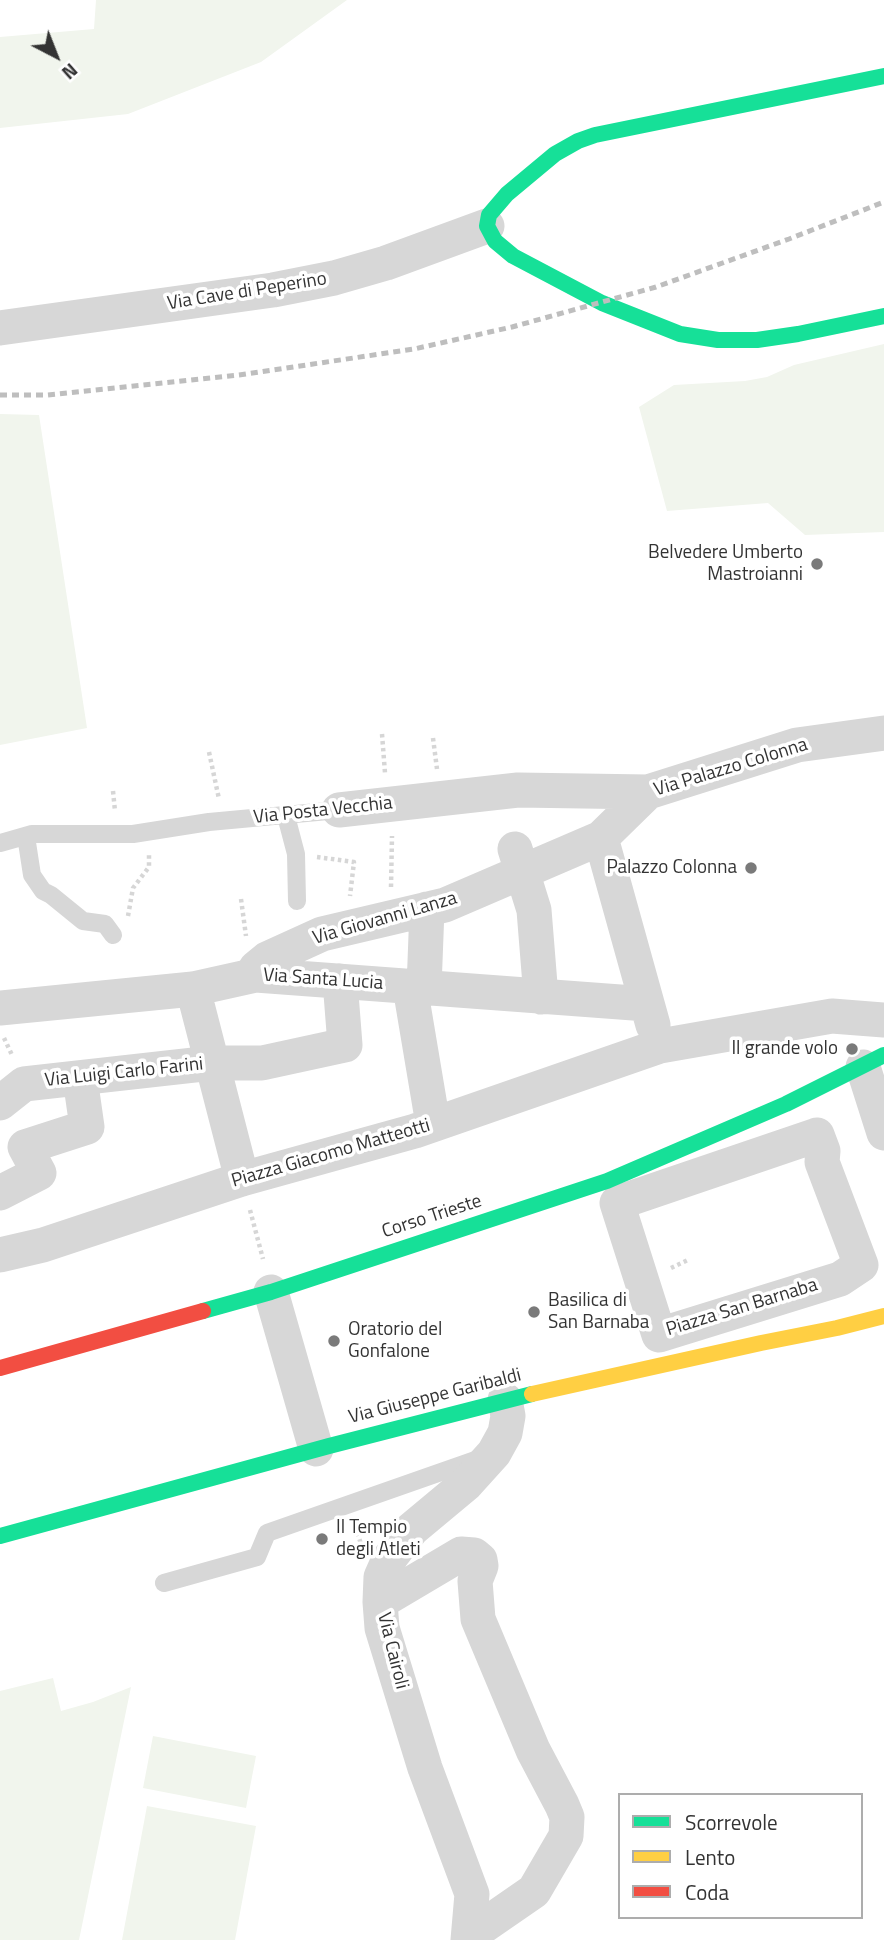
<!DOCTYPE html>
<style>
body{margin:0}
#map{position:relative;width:884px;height:1940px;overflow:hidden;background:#fff;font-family:"Titillium Web",sans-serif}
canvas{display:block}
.legend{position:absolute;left:618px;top:1793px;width:245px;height:126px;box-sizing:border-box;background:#fff;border:2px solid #adadad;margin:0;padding:9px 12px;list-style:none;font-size:21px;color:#333}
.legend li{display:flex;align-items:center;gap:14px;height:35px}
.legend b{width:35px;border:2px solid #adadad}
.north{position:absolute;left:21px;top:21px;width:70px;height:70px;-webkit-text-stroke:5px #fff;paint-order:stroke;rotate:138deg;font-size:19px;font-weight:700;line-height:28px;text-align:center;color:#333}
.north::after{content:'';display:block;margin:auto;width:24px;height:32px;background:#333;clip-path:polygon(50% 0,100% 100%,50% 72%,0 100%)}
</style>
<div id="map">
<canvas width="884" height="1940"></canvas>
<ul class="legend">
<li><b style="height:9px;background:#16e098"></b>Scorrevole</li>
<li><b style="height:9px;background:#ffcf43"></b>Lento</li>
<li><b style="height:9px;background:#f24e42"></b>Coda</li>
</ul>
<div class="north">N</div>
</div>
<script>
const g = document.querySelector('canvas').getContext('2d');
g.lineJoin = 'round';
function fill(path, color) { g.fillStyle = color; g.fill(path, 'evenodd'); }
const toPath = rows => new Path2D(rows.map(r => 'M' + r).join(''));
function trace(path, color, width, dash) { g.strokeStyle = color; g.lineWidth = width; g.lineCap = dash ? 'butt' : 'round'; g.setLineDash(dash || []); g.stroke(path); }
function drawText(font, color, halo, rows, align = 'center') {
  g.font = font + ' "Titillium Web",sans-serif'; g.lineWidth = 7; g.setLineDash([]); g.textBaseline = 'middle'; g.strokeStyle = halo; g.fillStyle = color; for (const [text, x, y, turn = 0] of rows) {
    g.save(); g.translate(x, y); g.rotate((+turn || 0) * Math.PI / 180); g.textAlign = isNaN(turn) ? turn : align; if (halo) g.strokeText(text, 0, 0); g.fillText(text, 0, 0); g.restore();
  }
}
const green = toPath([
 [96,0,347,0,261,62,128,114,0,128,0,37,94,29],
 [884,344,884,532,805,535,768,503,667,511,639,407,674,385,745,381,767,377,794,365],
 [0,414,39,415,87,728,0,745],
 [53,1678,61,1711,93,1702,131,1687,79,1940,0,1940,0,1691],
 [153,1736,256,1756,246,1808,143,1788],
 [147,1806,256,1826,235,1940,122,1940]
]);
const path = toPath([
 [382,734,385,773],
 [433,738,437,769],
 [209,752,219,799],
 [113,791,115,811],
 [317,857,354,862,350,896],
 [391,887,392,836],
 [241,899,246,936],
 [128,916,133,888,149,867,149,854],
 [4,1038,12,1055],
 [250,1210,263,1259],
 [671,1268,690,1259],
 [355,1526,361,1544]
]);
const lane = toPath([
 [286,816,296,854,297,901],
 [26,836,32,875,43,891,51,895,83,921,105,924,113,935],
 [0,843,32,834,133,834,209,822,339,810],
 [164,1583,257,1557,267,1533,481,1458]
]);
const street = toPath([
 [0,328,273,290,334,278,386,263,487,226],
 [339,810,518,790,648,792],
 [515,849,534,910,541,997],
 [256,975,256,968,267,959,322,934,445,905,601,838],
 [410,987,433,1124],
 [424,988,427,909],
 [193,989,242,1179],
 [0,1008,193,989,256,975,647,1004],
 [653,1025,601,838,648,792,797,745,884,733],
 [863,1067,884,1133],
 [0,1103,24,1084,212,1063,262,1063,345,1045,340,981],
 [817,1135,823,1151,822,1162,861,1265,840,1279,659,1335,617,1203,817,1135],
 [0,1193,39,1173,25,1147,87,1127,80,1078],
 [0,1255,43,1245,242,1179,415,1131,660,1046,832,1016,884,1020],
 [271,1292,316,1449],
 [380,1602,461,1554,474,1555,480,1560,481,1566,475,1581,478,1619,533,1750,562,1805,567,1817,566,1836,534,1891,469,1936],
 [468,1940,472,1894,425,1768,382,1628,380,1602,381,1577,389,1559,412,1529,466,1484,494,1453,505,1433,508,1416,505,1400]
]);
const fast = toPath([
 [884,76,595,135,578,141,555,154,507,194,489,215,487,226,495,241,513,256,602,303,680,334,718,340,757,340,798,334,884,316],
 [203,1311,271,1292,607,1181,786,1104,884,1055],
 [0,1536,329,1446,532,1394]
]);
const slow = toPath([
 [532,1394,761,1343,837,1328,884,1316]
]);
const jam = toPath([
 [0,1368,203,1311]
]);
const rail = toPath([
 [0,395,47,395,239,375,414,349,512,327,656,287,789,239,884,202]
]);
const markers = [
 [817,564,7,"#7a7a7a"],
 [751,868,7,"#7a7a7a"],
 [852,1049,7,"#7a7a7a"],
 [534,1312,7,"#7a7a7a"],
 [334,1341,7,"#7a7a7a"],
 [322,1539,7,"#7a7a7a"]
];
const streetNames = [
 ["Via Cave di Peperino",247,292,-9],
 ["Via Palazzo Colonna",731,768,-17],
 ["Via Posta Vecchia",323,811,-6],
 ["Via Giovanni Lanza",385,919,-16],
 ["Via Santa Lucia",323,980,4],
 ["Via Luigi Carlo Farini",124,1073,-6],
 ["Piazza Giacomo Matteotti",331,1154,-16],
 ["Corso Trieste",432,1217,-18],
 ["Piazza San Barnaba",742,1308,-17],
 ["Via Giuseppe Garibaldi",435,1397,-14],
 ["Via Cairoli",392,1651,76]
];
const poiNames = [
 ["Belvedere Umberto",803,553],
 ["Mastroianni",803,575],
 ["Palazzo Colonna",737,868],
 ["Il grande volo",838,1049],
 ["Basilica di",548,1301,"left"],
 ["San Barnaba",548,1323,"left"],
 ["Oratorio del",348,1330,"left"],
 ["Gonfalone",348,1352,"left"],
 ["Il Tempio",336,1528,"left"],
 ["degli Atleti",336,1550,"left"]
];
fill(green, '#f1f5ed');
trace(path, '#d6d6d6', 4.5, [3.5, 3.5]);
trace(lane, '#d7d7d7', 18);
trace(street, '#d7d7d7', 35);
trace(fast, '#16e098', 16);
trace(slow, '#ffcf43', 16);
trace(jam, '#f24e42', 16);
trace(rail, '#bebebe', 5, [7, 5]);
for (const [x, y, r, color] of markers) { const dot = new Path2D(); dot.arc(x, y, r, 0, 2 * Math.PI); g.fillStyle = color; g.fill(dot); trace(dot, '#fff', 2.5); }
drawText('19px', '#333', '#fff', streetNames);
drawText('19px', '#333', '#fff', poiNames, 'right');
</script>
